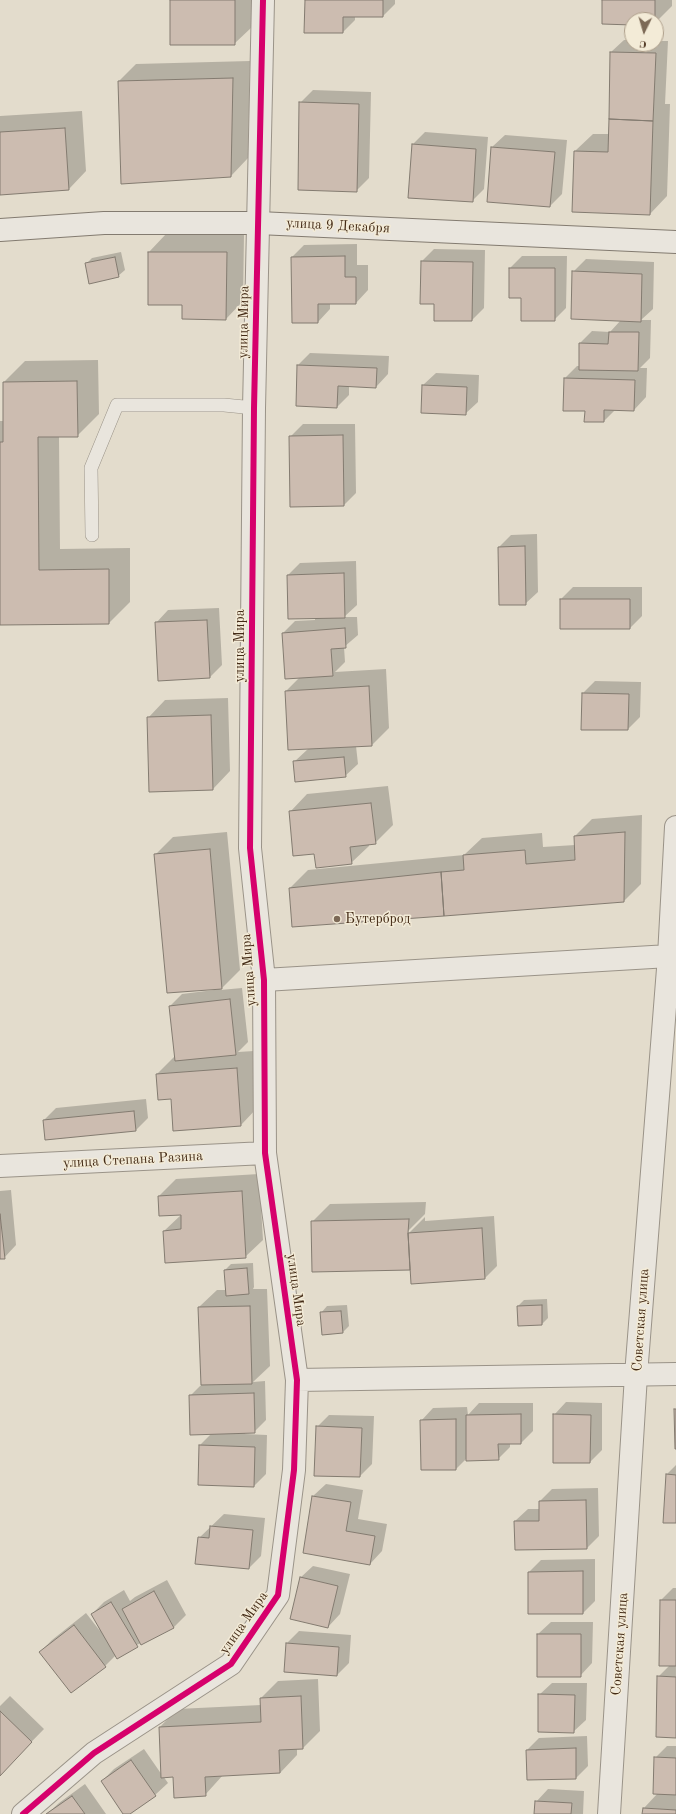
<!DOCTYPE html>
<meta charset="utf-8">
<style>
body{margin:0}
#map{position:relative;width:676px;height:1814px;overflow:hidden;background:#e3dccc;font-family:"Old Standard TT",serif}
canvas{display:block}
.north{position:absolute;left:624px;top:12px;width:40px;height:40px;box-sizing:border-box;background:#f3ebd7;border:1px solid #ad9e8a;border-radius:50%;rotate:185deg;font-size:11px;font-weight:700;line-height:16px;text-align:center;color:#442b16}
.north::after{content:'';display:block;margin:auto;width:14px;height:18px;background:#7c6956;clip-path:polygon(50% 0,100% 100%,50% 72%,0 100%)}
</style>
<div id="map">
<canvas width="676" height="1814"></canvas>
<div class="north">С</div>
</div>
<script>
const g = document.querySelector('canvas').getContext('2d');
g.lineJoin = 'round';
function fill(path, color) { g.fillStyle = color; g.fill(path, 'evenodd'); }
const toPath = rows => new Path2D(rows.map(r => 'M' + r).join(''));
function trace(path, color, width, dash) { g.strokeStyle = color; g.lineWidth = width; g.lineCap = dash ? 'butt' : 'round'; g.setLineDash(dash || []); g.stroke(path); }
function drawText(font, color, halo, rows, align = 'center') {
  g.font = font + ' "Old Standard TT",serif'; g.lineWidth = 3; g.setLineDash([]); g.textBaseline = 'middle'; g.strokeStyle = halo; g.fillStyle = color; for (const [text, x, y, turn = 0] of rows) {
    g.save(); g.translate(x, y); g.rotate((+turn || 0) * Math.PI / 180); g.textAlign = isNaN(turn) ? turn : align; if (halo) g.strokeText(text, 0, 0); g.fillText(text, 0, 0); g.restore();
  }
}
const shadow = toPath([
 [171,0,252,0,252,27,234,44],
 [306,0,395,0,395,4,383,16,355,16,355,20,343,32],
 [603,0,672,0,672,6,656,22,656,20,632,20,632,24],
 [624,40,632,40,632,44,656,44,656,41,668,41,665,104,670,104,667,196,650,214,575,151,593,134,610,134,611,52],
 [250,61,248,158,231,176,119,81,136,64],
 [313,90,371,92,369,178,356,191,300,103],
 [82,111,86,171,69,189,0,194,0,116],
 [425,132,488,137,484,189,472,201,413,144],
 [505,135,567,140,562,194,550,206,488,201,492,147],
 [166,234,244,235,243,301,226,319,183,304,149,304,149,252],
 [357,244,357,265,368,265,368,290,356,303,330,303,330,309,318,322,292,257,304,245],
 [434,249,485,250,484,308,472,320,435,303,422,261],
 [121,252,125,270,118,276,86,264,92,258],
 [522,256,567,256,566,308,554,320,522,297,510,268],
 [586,259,654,262,653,309,641,320,651,320,650,358,640,368,647,368,646,397,634,410,616,409,604,421,586,410,564,410,565,378,577,366,580,366,580,343,592,331,610,332,621,320,573,272],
 [310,353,389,356,388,374,376,387,349,386,349,395,337,407,298,365],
 [98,360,99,414,77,436,59,436,60,549,130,548,130,602,109,623,0,624,0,421,4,421,4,382,25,361],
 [436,373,479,375,478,402,465,414,422,412,423,385],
 [303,424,355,424,356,493,344,505,290,437],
 [537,534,538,592,525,604,499,547,511,535],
 [356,561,357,605,344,617,357,617,358,635,344,647,345,662,335,672,386,669,389,728,372,745,356,746,358,764,345,776,294,762,308,749,286,691,300,677,283,633,295,621,315,620,315,618,289,618,288,575,300,563],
 [573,587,642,587,642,616,630,628,561,599],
 [219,608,222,665,210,677,156,623,168,610],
 [595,681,641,682,640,717,628,729,583,693],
 [228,698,230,771,213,789,148,718,165,700],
 [388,786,393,825,375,843,369,844,369,846,351,863,315,853,290,812,307,794],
 [642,815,641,884,624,901,290,888,308,870,464,855,482,838,542,833,543,847,575,845,575,836,592,819],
 [227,832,240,970,220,990,242,988,248,1042,238,1052,254,1051,258,1107,241,1125,172,1098,157,1074,175,1056,170,1006,182,994,214,990,155,855,173,837],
 [146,1099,148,1118,136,1130,44,1120,56,1108],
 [259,1174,263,1240,245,1257,164,1231,182,1214,159,1196,176,1179],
 [11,1190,16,1245,4,1258,0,1258,0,1191],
 [426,1202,425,1214,403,1236,405,1237,425,1217,425,1221,494,1216,497,1266,485,1278,411,1267,409,1269,312,1222,330,1204],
 [253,1263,254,1287,253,1289,267,1289,270,1366,253,1382,265,1381,266,1420,254,1432,245,1432,245,1434,267,1435,266,1474,254,1486,200,1445,212,1433,190,1396,202,1384,199,1307,217,1290,226,1290,225,1270,231,1264],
 [547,1299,548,1318,542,1324,519,1324,518,1306,524,1300],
 [347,1305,349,1326,343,1332,321,1313,327,1306],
 [566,1402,602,1403,602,1450,590,1462,554,1415],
 [479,1403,533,1403,533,1431,521,1443,510,1443,510,1447,498,1459,467,1458,456,1469,421,1421,433,1408,467,1407,468,1415],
 [329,1415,374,1416,372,1464,360,1476,317,1427],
 [676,1465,676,1522,667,1474],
 [326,1484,363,1490,358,1519,387,1524,382,1551,370,1564,313,1496],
 [598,1488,599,1536,587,1548,515,1521,528,1509,540,1509,540,1501,552,1489],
 [224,1514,265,1518,261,1556,249,1568,199,1538],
 [595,1559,595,1601,583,1613,529,1613,529,1572,541,1560],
 [313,1566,350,1574,340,1614,328,1627,300,1578],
 [167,1580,186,1615,174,1627,116,1655,105,1666,40,1652,52,1640,86,1613,100,1631,92,1614,104,1602,124,1590,130,1601,135,1597],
 [673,1588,676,1588,676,1737,658,1677,670,1665,660,1665,661,1600],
 [551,1622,593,1622,592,1663,580,1676,538,1634],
 [299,1631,351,1635,349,1663,337,1675,287,1643],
 [318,1679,320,1731,303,1748,297,1748,297,1755,280,1773,223,1775,205,1795,174,1776,163,1776,168,1783,155,1795,128,1814,124,1814,102,1781,114,1769,144,1749,162,1775,160,1727,177,1709,261,1705,261,1698,278,1681],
 [552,1683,587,1683,586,1720,573,1732,539,1695],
 [10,1696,44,1729,0,1774,0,1706],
 [587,1736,588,1766,576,1778,527,1750,539,1738],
 [667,1746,676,1746,676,1814,643,1814,644,1808,658,1793,655,1758],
 [85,1784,106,1814,47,1814,59,1803],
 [548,1789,584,1791,583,1814,535,1814,536,1802]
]);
const building = toPath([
 [170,0,235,0,235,45,170,45,170,0],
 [305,0,383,0,383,17,343,17,343,33,304,33,305,0],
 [602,0,655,0,655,20,632,20,632,25,602,24,602,0],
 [610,52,656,53,653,121,609,119,610,52],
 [233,78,231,177,121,184,118,81,233,78],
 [299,102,359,104,357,192,298,190,299,102],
 [609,119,653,121,650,215,572,212,574,151,608,152,609,119],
 [65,128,69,190,0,195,0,132,65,128],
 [412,144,476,149,473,202,408,198,412,144],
 [491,147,555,152,550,207,487,202,491,147],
 [148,252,227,252,226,320,182,319,182,305,148,305,148,252],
 [345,256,345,277,356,277,356,304,318,304,318,323,292,323,291,257,345,256],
 [115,257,119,277,89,284,85,263,115,257],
 [421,261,473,262,472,321,434,321,434,304,420,304,421,261],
 [509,268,555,268,555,321,521,321,521,298,509,298,509,268],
 [572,271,642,274,641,322,571,319,572,271],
 [609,332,639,332,638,371,579,370,579,343,608,344,609,332],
 [297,365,377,368,376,388,338,386,337,408,296,406,297,365],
 [564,378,635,380,634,411,604,410,604,422,584,422,585,411,563,411,564,378],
 [77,381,78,437,38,437,39,570,109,569,109,624,0,625,0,442,3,442,3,382,77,381],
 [422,385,467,387,466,415,421,413,422,385],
 [343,435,344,506,290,507,289,436,343,435],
 [525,546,526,605,499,605,498,547,525,546],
 [344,573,345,618,288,619,287,575,344,573],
 [560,599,630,599,630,629,560,629,560,599],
 [207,620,210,678,158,681,155,622,207,620],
 [345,628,346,648,331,649,333,676,285,679,282,633,345,628],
 [369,686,372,746,288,750,285,691,369,686],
 [582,693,629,694,628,730,581,730,582,693],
 [211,715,213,790,149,792,147,717,211,715],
 [344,757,346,777,295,782,293,761,344,757],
 [371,803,376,844,350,847,352,864,316,868,314,854,293,856,289,811,371,803],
 [625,832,624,902,444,916,441,872,464,870,463,855,525,850,526,864,575,860,574,836,625,832],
 [210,849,222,989,167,993,154,854,210,849],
 [441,872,444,916,292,927,289,888,441,872],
 [230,999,236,1055,175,1061,169,1006,230,999],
 [237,1068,241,1126,173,1131,171,1099,158,1100,156,1074,237,1068],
 [134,1111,136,1131,45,1140,43,1120,134,1111],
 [242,1191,246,1258,165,1263,163,1231,181,1229,181,1215,159,1216,158,1196,242,1191],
 [0,1214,5,1259,0,1259,0,1214],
 [409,1219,408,1233,410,1270,312,1272,311,1221,409,1219],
 [482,1228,485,1279,411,1284,408,1233,482,1228],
 [247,1268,249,1294,226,1296,224,1270,247,1268],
 [542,1305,542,1325,518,1326,517,1306,542,1305],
 [250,1306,252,1384,201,1385,198,1307,250,1306],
 [341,1311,343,1333,322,1335,320,1312,341,1311],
 [254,1393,255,1433,190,1435,189,1395,254,1393],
 [674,1409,676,1409,676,1449,675,1449,674,1409],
 [521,1414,521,1444,498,1444,499,1460,466,1461,466,1415,521,1414],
 [553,1414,591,1415,590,1463,553,1463,553,1414],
 [456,1419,456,1470,421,1470,420,1420,456,1419],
 [316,1426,362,1428,360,1477,314,1476,316,1426],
 [199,1445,255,1447,254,1487,198,1485,199,1445],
 [666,1474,676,1475,676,1523,663,1523,666,1474],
 [312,1496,351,1502,346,1531,375,1536,370,1565,303,1553,312,1496],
 [586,1500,587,1549,515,1550,514,1521,539,1521,539,1501,586,1500],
 [210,1526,253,1530,249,1569,195,1564,198,1537,209,1538,210,1526],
 [583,1571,583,1614,528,1614,528,1572,583,1571],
 [300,1577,338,1586,328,1628,290,1619,300,1577],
 [154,1591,174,1628,141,1645,122,1609,154,1591],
 [660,1600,676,1600,676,1666,659,1666,660,1600],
 [111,1602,138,1647,117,1659,91,1614,111,1602],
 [74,1625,106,1667,71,1693,39,1652,74,1625],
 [537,1634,581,1634,581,1677,537,1677,537,1634],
 [286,1643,339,1647,337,1676,284,1672,286,1643],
 [657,1676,676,1677,676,1738,656,1737,657,1676],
 [538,1694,575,1695,574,1733,538,1732,538,1694],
 [301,1696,303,1749,279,1750,280,1773,205,1777,206,1796,174,1798,173,1777,161,1778,159,1727,261,1722,260,1698,301,1696],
 [0,1711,32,1742,0,1776,0,1711],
 [576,1748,576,1779,527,1780,526,1750,576,1748],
 [654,1757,676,1758,676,1795,653,1794,654,1757],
 [131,1760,156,1796,130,1814,123,1814,101,1781,131,1760],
 [72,1796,85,1814,46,1814,72,1796],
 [535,1801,572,1803,571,1814,534,1814,535,1801],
 [643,1808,676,1810,676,1814,642,1814,643,1808]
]);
const service = toPath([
 [92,535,91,468,117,405,224,405,254,408]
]);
const minor = toPath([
 [0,1166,265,1153],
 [297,1380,676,1374],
 [23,1814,94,1753,231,1664,278,1595,294,1470,297,1380,265,1153,264,980],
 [609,1814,636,1375,669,956]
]);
const tertiary = toPath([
 [263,0,254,408,250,848,264,980,669,956,676,827]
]);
const secondary = toPath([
 [0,230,104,223,258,223,676,242]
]);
const cycleway = toPath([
 [23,1814,94,1753,231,1664,278,1595,294,1470,297,1380,265,1153,264,980,250,848,254,408,263,0]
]);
const markers = [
 [337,919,4,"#7c6956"]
];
const streetNames = [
 ["улица 9 Декабря",338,226,3],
 ["улица Мира",244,322,-89],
 ["улица Мира",240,646,-90],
 ["улица Мира",249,970,-94],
 ["улица Степана Разина",133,1160,-3],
 ["улица Мира",296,1290,82],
 ["Советская улица",641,1320,-86],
 ["улица Мира",244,1623,-55],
 ["Советская улица",620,1644,-86]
];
const poiNames = [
 ["Бутерброд",345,919]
];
fill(shadow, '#0003');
fill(building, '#ccbcb0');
trace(building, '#837b70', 1);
trace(service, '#9a9388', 14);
trace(minor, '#9a9388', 24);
trace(tertiary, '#9a9388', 24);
trace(secondary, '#837b70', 24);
trace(service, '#e9e5dd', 13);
trace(minor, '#e9e5dd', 22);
trace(tertiary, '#e9e5dd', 22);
trace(secondary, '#e9e5dd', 22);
trace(cycleway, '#d6006c', 6);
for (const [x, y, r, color] of markers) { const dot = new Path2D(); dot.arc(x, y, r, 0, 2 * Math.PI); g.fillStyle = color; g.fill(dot); trace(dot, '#f3ebd7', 1.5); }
drawText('14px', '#442b16', '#f3ebd7', streetNames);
drawText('14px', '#442b16', '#f3ebd7', poiNames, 'left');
</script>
